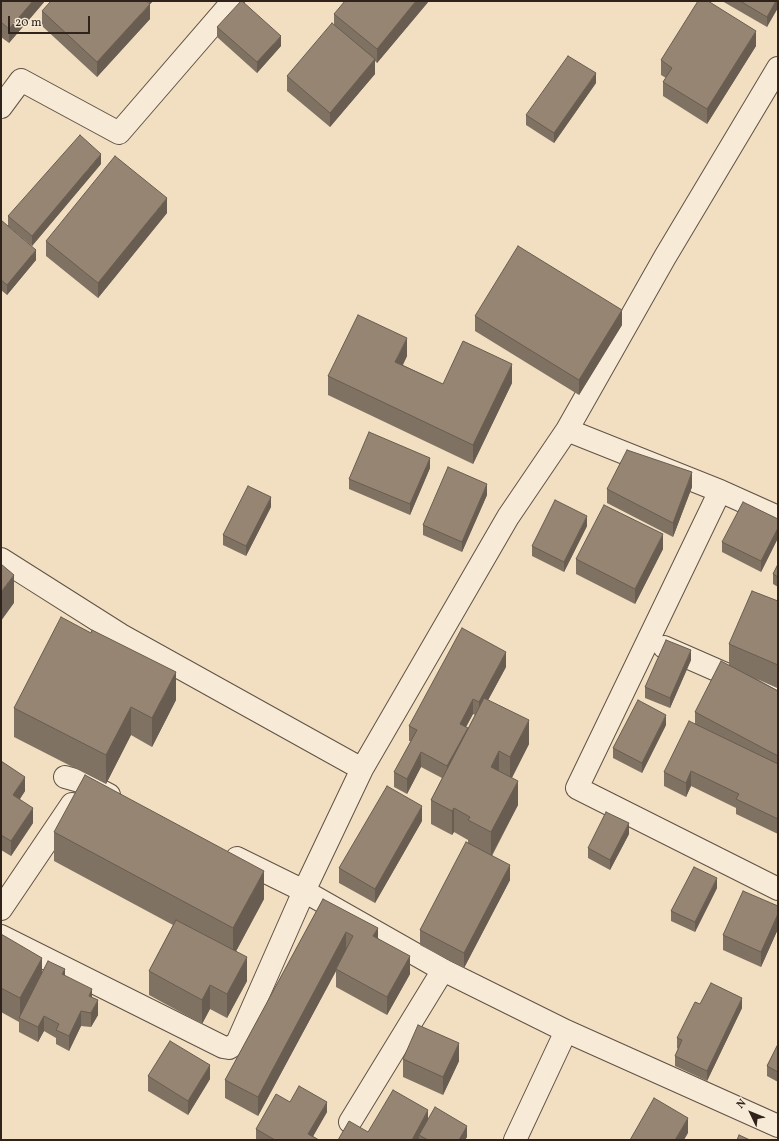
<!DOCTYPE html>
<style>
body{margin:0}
#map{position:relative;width:779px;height:1141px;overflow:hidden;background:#f2dfc2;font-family:Vollkorn,serif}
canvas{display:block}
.frame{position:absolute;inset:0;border:2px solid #30231b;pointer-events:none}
.north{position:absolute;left:731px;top:1093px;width:40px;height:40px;-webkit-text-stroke:3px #f7ead7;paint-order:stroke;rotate:313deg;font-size:11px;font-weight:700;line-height:16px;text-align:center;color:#30231b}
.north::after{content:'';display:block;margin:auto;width:14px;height:18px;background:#30231b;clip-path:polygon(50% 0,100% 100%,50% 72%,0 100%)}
.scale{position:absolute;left:8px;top:16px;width:82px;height:18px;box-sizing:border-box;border:2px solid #30231b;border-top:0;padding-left:5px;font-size:12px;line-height:14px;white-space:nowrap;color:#30231b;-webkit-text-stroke:3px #f7ead7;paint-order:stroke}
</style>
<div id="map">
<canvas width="779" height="1141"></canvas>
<div class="frame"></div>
<div class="north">N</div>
<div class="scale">20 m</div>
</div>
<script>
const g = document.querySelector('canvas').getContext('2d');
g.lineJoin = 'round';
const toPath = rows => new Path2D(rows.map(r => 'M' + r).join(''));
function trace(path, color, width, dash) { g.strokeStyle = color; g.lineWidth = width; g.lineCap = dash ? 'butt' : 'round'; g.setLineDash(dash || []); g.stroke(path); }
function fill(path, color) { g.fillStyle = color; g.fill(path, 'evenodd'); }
const minor = toPath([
 [1,107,21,80,119,133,233,1],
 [567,430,720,491,778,517],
 [720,491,577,788,778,889],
 [1,559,121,635,362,769],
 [664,647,778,697],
 [65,777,86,783,109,795],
 [237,858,304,891,443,970,566,1031,778,1126],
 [1,909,72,804],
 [1,936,223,1047,229,1048,237,1043,304,891,362,769,508,517,567,430,665,257,778,68],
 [350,1122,443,970],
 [515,1140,566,1031]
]);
const wall = toPath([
 [1,1,45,1,9,43,1,37],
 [147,1,153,1,150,4],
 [429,1,377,63,375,61,375,74,330,127,287,91,287,76,334,25,334,14],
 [722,1,778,1,767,27],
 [42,11,150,19,97,77,42,26],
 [217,27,281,46,257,73,217,37],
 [756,46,707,124,663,96,663,82,666,78,661,75,661,60],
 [596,83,554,143,526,125,526,115],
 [101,164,32,246,8,226,8,216],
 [167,213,98,298,46,256,46,241],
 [1,220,36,260,7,295,1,290],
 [475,316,622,325,579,395,475,331],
 [407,356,403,365,443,384,512,383,473,464,328,395,328,376],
 [430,468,410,515,349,489,349,479],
 [692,487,673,537,607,503,607,489],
 [487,495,462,552,423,535,423,525],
 [271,507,246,556,223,545,223,535],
 [778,519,778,538,761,572,722,552,722,542],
 [587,526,564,572,532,556,532,546],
 [663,549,635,604,576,574,576,559],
 [778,564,778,587,773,584,773,574],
 [778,601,778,834,736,814,736,808,691,786,686,797,664,786,664,772,695,723,695,712,729,665,729,644],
 [757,679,777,688,777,690],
 [691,660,670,708,645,698,645,687],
 [506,667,488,700,529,744,512,778,518,805,492,856,510,880,464,968,420,945,420,930,468,843,468,840,454,832,452,835,431,824,431,800,442,778,421,767,407,794,394,787,394,772,411,741,409,741,409,726],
 [473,714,475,715,468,729,466,727],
 [176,700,152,747,131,735,106,784,14,737,14,708],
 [666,725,642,773,613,758,613,748],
 [1,761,25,791,20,799,33,823,11,856,1,850],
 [422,821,375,903,339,883,339,868],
 [54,832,264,899,236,951,247,981,227,1018,210,1009,202,1024,149,995,149,971,173,925,54,861],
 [629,834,610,870,588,858,588,848],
 [717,888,695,932,671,921,671,911],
 [323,899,378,938,410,974,387,1015,336,987,336,971,258,1116,225,1098,225,1080],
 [778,906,778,929,761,967,723,950,723,935],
 [1,934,42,972,65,976,92,998,98,1015,91,1027,81,1026,69,1051,56,1044,56,1038,44,1031,38,1042,19,1032,19,1022,1,1012],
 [700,1004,742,1008,707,1081,675,1066,675,1056,678,1049,677,1048,677,1038],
 [778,1044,778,1082,767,1076,767,1066],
 [403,1059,459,1061,443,1095,403,1077],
 [148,1076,210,1079,188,1115,148,1091],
 [290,1102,327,1112,313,1136,319,1140,257,1140,256,1139,256,1129],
 [428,1119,467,1137,465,1140,338,1140,368,1132]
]);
const shadedWall = toPath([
 [33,1,45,1,9,43,9,29],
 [150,1,153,1,150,4],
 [416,1,429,1,377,63,377,49],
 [776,1,778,1,778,8,767,27,767,17],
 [150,4,150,19,97,77,97,62],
 [756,31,756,46,707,124,707,109],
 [281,36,281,46,257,73,257,62],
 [375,59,375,74,330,127,330,113],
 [596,73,596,83,554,143,554,133],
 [101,154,101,164,32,246,32,236],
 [167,198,167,213,98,298,98,283],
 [36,250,36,260,7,295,7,285],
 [622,310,622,325,579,395,579,380],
 [407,338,407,356,395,380,395,362],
 [512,364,512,383,473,464,473,445],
 [430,458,430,468,410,515,410,504],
 [692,472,692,487,673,537,673,523],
 [487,484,487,495,462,552,462,542],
 [271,497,271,507,246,556,246,546],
 [587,516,587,526,564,572,564,562],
 [778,528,778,538,761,572,761,561],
 [663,534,663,549,635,604,635,589],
 [14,575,14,603,1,621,1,592],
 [691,650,691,660,670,708,670,698],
 [506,652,506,667,479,717,479,702],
 [176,672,176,700,152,747,152,718],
 [473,699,473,714,460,738,460,724],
 [131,707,131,735,106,784,106,755],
 [666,715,666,725,642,773,642,763],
 [529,720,529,744,510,781,510,757],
 [468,728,468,743,447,781,447,766],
 [499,751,499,775,491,767],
 [421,752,421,767,407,794,407,779],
 [691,771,691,786,686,797,686,783],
 [25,777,25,791,13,809,13,795],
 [518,781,518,805,491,856,491,832],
 [422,806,422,821,375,903,375,889],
 [33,808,33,823,11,856,11,841],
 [454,808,454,832,452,835,452,811],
 [629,823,629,834,610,870,610,860],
 [510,865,510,880,464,968,464,953],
 [264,871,264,899,233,957,233,928],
 [717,878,717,888,695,932,695,922],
 [778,914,778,929,761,967,761,952],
 [378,928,378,947,373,936],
 [346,932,346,950,336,969,336,971,258,1116,258,1097],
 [410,956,410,974,387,1015,387,997],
 [247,957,247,981,227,1018,227,994],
 [42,958,42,982,20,1018,20,998],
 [65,969,65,984,62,974],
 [210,985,210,1009,202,1024,202,1000],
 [92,989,92,1004,89,996],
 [742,998,742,1008,707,1081,707,1071],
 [98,1000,98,1015,91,1027,91,1013],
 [81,1011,81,1026,69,1051,69,1036],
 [44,1016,44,1031,38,1042,38,1027],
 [459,1043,459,1061,443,1095,443,1077],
 [210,1065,210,1079,188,1115,188,1101],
 [327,1102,327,1112,311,1140,308,1134],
 [428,1110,428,1125,419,1135,419,1140,412,1140],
 [688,1118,688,1133,684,1140,675,1140],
 [467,1126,467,1137,465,1140,459,1140]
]);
const building = toPath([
 [1,1,33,1,9,29,1,22,1,1],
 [51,1,146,1,150,4,97,62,42,11,51,1],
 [241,1,242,1,281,36,257,62,217,27,241,1],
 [345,1,416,1,377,49,334,14,345,1],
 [698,1,708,1,756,31,707,109,663,82,672,68,661,60,698,1],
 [740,1,776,1,767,17,740,1],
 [332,23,375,59,330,113,287,76,332,23],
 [568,56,596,73,554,133,526,115,568,56],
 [80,135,101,154,32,236,8,216,80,135],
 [115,156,167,198,98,283,46,241,115,156],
 [1,220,36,250,7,285,1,280,1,220],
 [518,246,622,310,579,380,475,316,518,246],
 [358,315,407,338,395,362,443,384,463,341,512,364,473,445,328,376,358,315],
 [369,432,430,458,410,504,349,479,369,432],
 [627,450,692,472,673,523,607,489,627,450],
 [448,467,487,484,462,542,423,525,448,467],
 [248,486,271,497,246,546,223,535,248,486],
 [555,500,587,516,564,562,532,546,555,500],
 [743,502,778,519,778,528,761,561,722,542,743,502],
 [604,505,663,534,635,589,576,559,604,505],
 [1,564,14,575,1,592,1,564],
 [778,564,778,577,773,574,778,564],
 [752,591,778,601,778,665,729,644,752,591],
 [61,617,91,633,92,630,176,672,152,718,131,707,106,755,14,708,61,617],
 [462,628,506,652,479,702,473,699,460,724,468,728,447,766,421,752,407,779,394,772,417,730,409,726,462,628],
 [666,640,691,650,670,698,645,687,666,640],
 [721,661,778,691,778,756,695,712,721,661],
 [484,698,529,720,510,757,499,751,491,767,518,781,491,832,468,820,470,817,454,808,452,811,431,800,484,698],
 [638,700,666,715,642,763,613,748,638,700],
 [689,721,778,764,778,819,736,799,739,794,691,771,686,783,664,772,689,721],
 [1,761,25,777,13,795,33,808,11,841,1,835,1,761],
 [85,775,264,871,233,928,54,832,85,775],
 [387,786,422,806,375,889,339,868,387,786],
 [606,812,629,823,610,860,588,848,606,812],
 [466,842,510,865,464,953,420,930,466,842],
 [694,867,717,878,695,922,671,911,694,867],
 [743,891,778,906,778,914,761,952,723,935,743,891],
 [323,899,378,928,373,936,410,956,387,997,336,969,353,936,346,932,258,1097,225,1080,323,899],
 [176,920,247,957,227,994,210,985,202,1000,149,971,176,920],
 [1,934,42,958,20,998,1,988,1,934],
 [48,961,65,969,62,974,92,989,89,996,98,1000,91,1013,81,1011,69,1036,56,1030,59,1024,44,1016,38,1027,19,1018,48,961],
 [711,983,742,998,707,1071,675,1056,682,1040,677,1038,695,1002,700,1004,711,983],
 [418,1025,459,1043,443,1077,403,1059,418,1025],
 [170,1041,210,1065,188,1101,148,1076,170,1041],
 [778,1044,778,1072,767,1066,778,1044],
 [299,1086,327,1102,308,1134,319,1140,275,1140,256,1129,276,1094,290,1102,299,1086],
 [393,1090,428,1110,412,1140,338,1140,349,1121,368,1132,393,1090],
 [654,1098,688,1118,675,1140,630,1140,654,1098],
 [435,1107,467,1126,459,1140,428,1140,419,1135,435,1107],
 [739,1135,750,1140,737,1140,739,1135]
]);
trace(minor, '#605245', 24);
trace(minor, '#f7ead7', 22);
fill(wall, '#807262');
fill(shadedWall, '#685d50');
fill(building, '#958572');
trace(building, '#685d50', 1);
</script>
